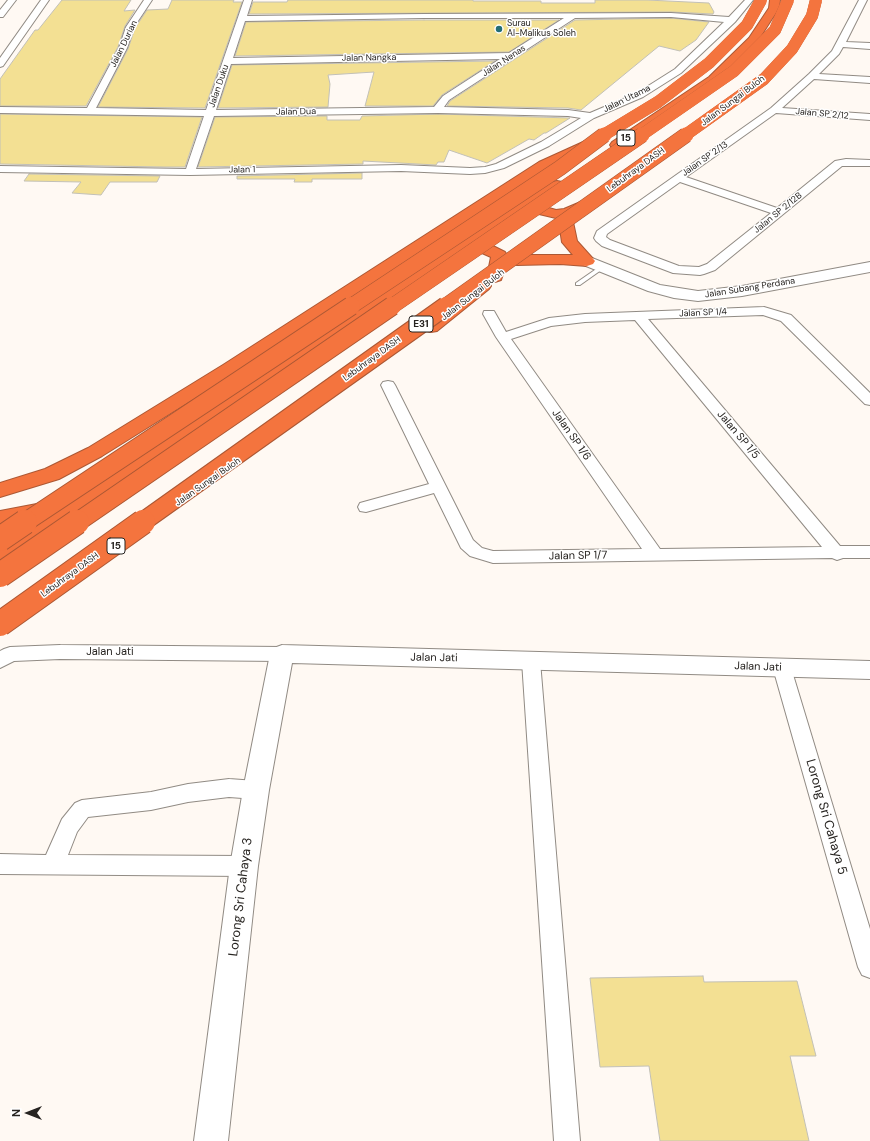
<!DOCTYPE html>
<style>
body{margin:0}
#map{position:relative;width:870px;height:1141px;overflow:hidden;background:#fff9f3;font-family:"DM Sans",sans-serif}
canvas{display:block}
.north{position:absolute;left:8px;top:1093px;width:40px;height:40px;-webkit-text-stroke:3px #fff;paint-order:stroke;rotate:270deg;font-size:11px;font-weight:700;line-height:16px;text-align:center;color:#272421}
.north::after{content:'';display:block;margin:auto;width:14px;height:18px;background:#272421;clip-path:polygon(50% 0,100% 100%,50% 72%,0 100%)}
</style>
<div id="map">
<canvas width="870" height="1141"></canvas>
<div class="north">N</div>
</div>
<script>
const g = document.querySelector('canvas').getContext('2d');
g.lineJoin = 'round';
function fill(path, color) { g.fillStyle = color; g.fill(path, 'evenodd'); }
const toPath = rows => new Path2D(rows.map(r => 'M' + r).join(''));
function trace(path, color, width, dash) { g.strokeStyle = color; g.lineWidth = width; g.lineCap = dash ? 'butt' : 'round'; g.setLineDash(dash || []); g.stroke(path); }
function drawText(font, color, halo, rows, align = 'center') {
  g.font = font + ' "DM Sans",sans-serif'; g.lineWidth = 3; g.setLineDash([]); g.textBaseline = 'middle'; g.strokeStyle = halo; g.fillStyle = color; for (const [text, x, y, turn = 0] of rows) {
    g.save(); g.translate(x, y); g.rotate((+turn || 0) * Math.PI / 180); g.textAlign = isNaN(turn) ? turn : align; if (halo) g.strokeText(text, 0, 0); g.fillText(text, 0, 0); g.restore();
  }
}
const building = toPath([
 [62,0,131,0,124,11,135,10,125,26,118,47,86,106,0,106,0,79,35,30,38,30,62,0],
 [172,0,234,0,233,2,242,2,205,108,98,107,128,49,135,28,147,10,168,9,172,0],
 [288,0,473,0,473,1,541,1,541,3,595,3,595,0,647,0,709,3,714,12,713,14,671,12,249,14,253,2,287,2,288,0],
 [671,18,709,22,696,40,680,51,659,46,581,110,568,108,447,106,450,101,575,20,671,18],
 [424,20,559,20,509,52,235,56,246,22,424,20],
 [495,61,442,95,433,106,365,106,374,72,328,75,330,84,328,107,218,108,232,65,495,61],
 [0,114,202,117,185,167,164,167,0,164,0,114],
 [438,114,570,118,546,133,544,133,534,140,529,139,487,163,449,150,444,162,438,162,436,165,363,161,363,164,198,167,215,117,327,116,327,120,360,120,362,116,438,114],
 [362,173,362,179,312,179,312,182,294,182,295,179,237,179,237,176,362,173],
 [29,174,160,176,157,182,110,182,101,195,72,193,81,182,24,181,29,174],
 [703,976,704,982,797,981,816,1056,790,1056,809,1141,660,1141,649,1066,600,1067,590,978,703,976]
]);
const lane = toPath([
 [602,265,605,267,604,268,580,285,576,285,576,283,602,265]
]);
const street = toPath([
 [8,0,16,0,3,17,0,17,0,10,8,0],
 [41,0,49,0,3,66,0,67,0,58,41,0],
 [144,0,152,0,134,27,127,48,96,108,206,110,244,0,252,0,247,16,424,14,671,13,729,17,745,0,753,0,735,22,681,73,643,97,594,118,549,146,504,168,485,173,470,174,401,171,190,175,0,172,0,166,186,169,204,116,0,113,0,107,87,108,119,48,126,27,144,0],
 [671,17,724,22,675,69,637,93,590,113,568,110,444,107,449,100,575,18,671,17],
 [424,18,564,18,509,53,233,58,245,21,424,18],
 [500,59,443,96,434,107,216,110,231,64,500,59],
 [438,113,568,116,581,118,541,142,496,164,485,167,470,168,401,165,196,169,214,116,438,113],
 [859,0,867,0,846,42,870,43,870,49,843,47,839,54,819,74,870,77,870,83,814,79,782,108,870,114,870,120,776,113,686,177,777,208,835,161,846,159,870,160,870,166,842,166,715,270,704,274,700,275,673,273,602,246,596,241,594,238,597,231,771,108,809,74,832,51,859,0],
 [680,182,771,213,707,264,699,267,679,266,610,240,606,237,607,234,680,182],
 [764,307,791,315,870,393,870,405,865,404,781,321,763,315,648,319,840,546,870,546,870,558,843,558,837,560,832,558,493,563,470,556,461,548,434,493,366,512,360,511,358,507,360,503,429,484,381,385,383,382,388,381,393,382,395,385,473,540,482,548,493,551,642,549,496,337,483,314,484,311,494,311,506,332,549,318,585,314,764,307],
 [635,320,822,547,660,549,511,339,551,326,585,322,635,320],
 [60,645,282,647,288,649,291,654,288,659,282,661,60,659,14,661,0,668,0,651,4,649,10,647,60,645],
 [531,654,538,656,540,661,580,1141,554,1141,522,661,524,656,531,654],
 [782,661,789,663,791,668,870,929,870,978,862,975,858,967,773,668,775,663,782,661],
 [229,779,256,781,263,784,266,790,263,796,256,799,229,797,188,802,151,810,88,817,77,832,68,855,244,856,252,859,255,866,252,873,244,876,0,874,0,854,46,855,62,819,75,803,82,800,151,792,188,784,229,779]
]);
const secondary = toPath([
 [587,256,660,285,698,291,742,286,870,262,870,272,742,296,698,301,674,298,648,291,581,264,579,261,581,258,587,256],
 [282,645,870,661,870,679,292,663,269,790,258,866,228,1141,194,1141,230,866,243,790,270,654,274,648,282,645]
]);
const highway = toPath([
 [770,0,780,0,779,8,757,42,717,83,622,148,612,148,610,145,612,142,709,77,749,38,769,8,770,0],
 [592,138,597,139,599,142,597,145,549,168,235,373,102,456,59,479,0,497,0,483,45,469,88,448,223,365,539,162,592,138],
 [557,181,562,182,564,185,562,188,542,201,542,203,549,208,556,210,564,209,590,198,595,199,597,202,595,205,567,217,556,218,539,214,531,209,479,244,493,246,505,252,507,255,507,262,501,280,495,282,489,280,487,277,491,257,482,253,459,257,114,491,8,566,0,569,0,550,100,481,530,196,552,182,557,181],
 [566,218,571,219,573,222,577,241,595,261,593,264,587,266,560,264,517,265,511,263,509,260,511,257,517,255,573,255,562,242,559,222,561,219,566,218],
 [483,281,489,283,491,286,489,289,437,331,431,332,425,331,422,327,425,323,477,283,483,281],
 [42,503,49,505,52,510,49,515,0,525,0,511,42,503]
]);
const highwayBridgeFar3 = toPath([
 [602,136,658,102,709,63,747,25,761,0],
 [640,136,734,71,775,30,788,0],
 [684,136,764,79,792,49,812,16,816,0]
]);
const highwayBridgeFar2 = toPath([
 [350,307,560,168,604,135],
 [391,307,642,135],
 [444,307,686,135]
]);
const highwayBridgeFar1 = toPath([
 [24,523,351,306],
 [76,523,392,306],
 [141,523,446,306]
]);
const highwayBridge = toPath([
 [0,539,25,522],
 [0,575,77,522],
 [0,624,143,522]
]);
const markers = [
 [499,29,4,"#236d75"]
];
const farPoinames = [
 ["Surau",507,24],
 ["Al-Malikus Soleh",507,34]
];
const farStreetnames = [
 ["Jalan Durian",124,44,-64],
 ["Jalan Nangka",369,58,-1],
 ["Jalan Nenas",504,61,-33],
 ["Jalan Duku",219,86,-71],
 ["Jalan Utama",627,99,-26],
 ["Jalan Sungai Buloh",733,101,-37],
 ["Jalan Dua",296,112,-1],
 ["Jalan SP 2/12",822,114,5],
 ["Jalan SP 2/13",705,159,-35],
 ["Jalan 1",242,170,-1],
 ["Lebuhraya DASH",636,170,-36],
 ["Jalan SP 2/12B",778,213,-39],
 ["Jalan Subang Perdana",750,288,-9],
 ["Jalan Sungai Buloh",473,295,-38],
 ["Jalan SP 1/4",703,313,-3],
 ["Lebuhraya DASH",372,359,-36],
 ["Jalan Sungai Buloh",208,482,-35],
 ["Lebuhraya DASH",70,575,-36]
];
const shields = [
 [626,138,18],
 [421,324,24],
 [116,546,18]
];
const shieldNames = [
 ["15",626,138],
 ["E31",421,324],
 ["15",116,546]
];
const streetNames = [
 ["Jalan SP 1/6",571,435,55],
 ["Jalan SP 1/5",738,435,50],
 ["Jalan SP 1/7",578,556,-1],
 ["Jalan Jati",110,652],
 ["Jalan Jati",434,658,1],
 ["Jalan Jati",758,667,2]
];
const nearStreetnames = [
 ["Lorong Sri Cahaya 5",826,817,74],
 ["Lorong Sri Cahaya 3",241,897,-83]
];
fill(building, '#f3e093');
trace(building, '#c2c0b7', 1);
trace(lane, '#918b84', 2);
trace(street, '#918b84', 2);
trace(secondary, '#918b84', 2);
trace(highway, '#ac5834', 2);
fill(lane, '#fff');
fill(street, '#fff');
fill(secondary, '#fff');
fill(highway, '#f4743e');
trace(highwayBridgeFar3, '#ac5834', 12, []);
trace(highwayBridgeFar2, '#ac5834', 16, []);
trace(highwayBridgeFar1, '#ac5834', 20, []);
trace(highwayBridge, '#ac5834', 26, []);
trace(highwayBridgeFar3, '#f4743e', 12);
trace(highwayBridgeFar2, '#f4743e', 15);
trace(highwayBridgeFar1, '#f4743e', 18);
trace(highwayBridge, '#f4743e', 24);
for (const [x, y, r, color] of markers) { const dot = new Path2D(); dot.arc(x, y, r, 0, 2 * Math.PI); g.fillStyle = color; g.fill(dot); trace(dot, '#fff', 1.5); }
drawText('9px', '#272421', '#fff', farPoinames, 'left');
drawText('9px', '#272421', '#fff', farStreetnames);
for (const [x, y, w] of shields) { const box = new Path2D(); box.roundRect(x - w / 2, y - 8, w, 16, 3); g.fillStyle = '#fff'; g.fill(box); trace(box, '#272421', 1); }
drawText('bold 10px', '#272421', null, shieldNames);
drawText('11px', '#272421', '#fff', streetNames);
drawText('13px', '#272421', '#fff', nearStreetnames);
</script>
